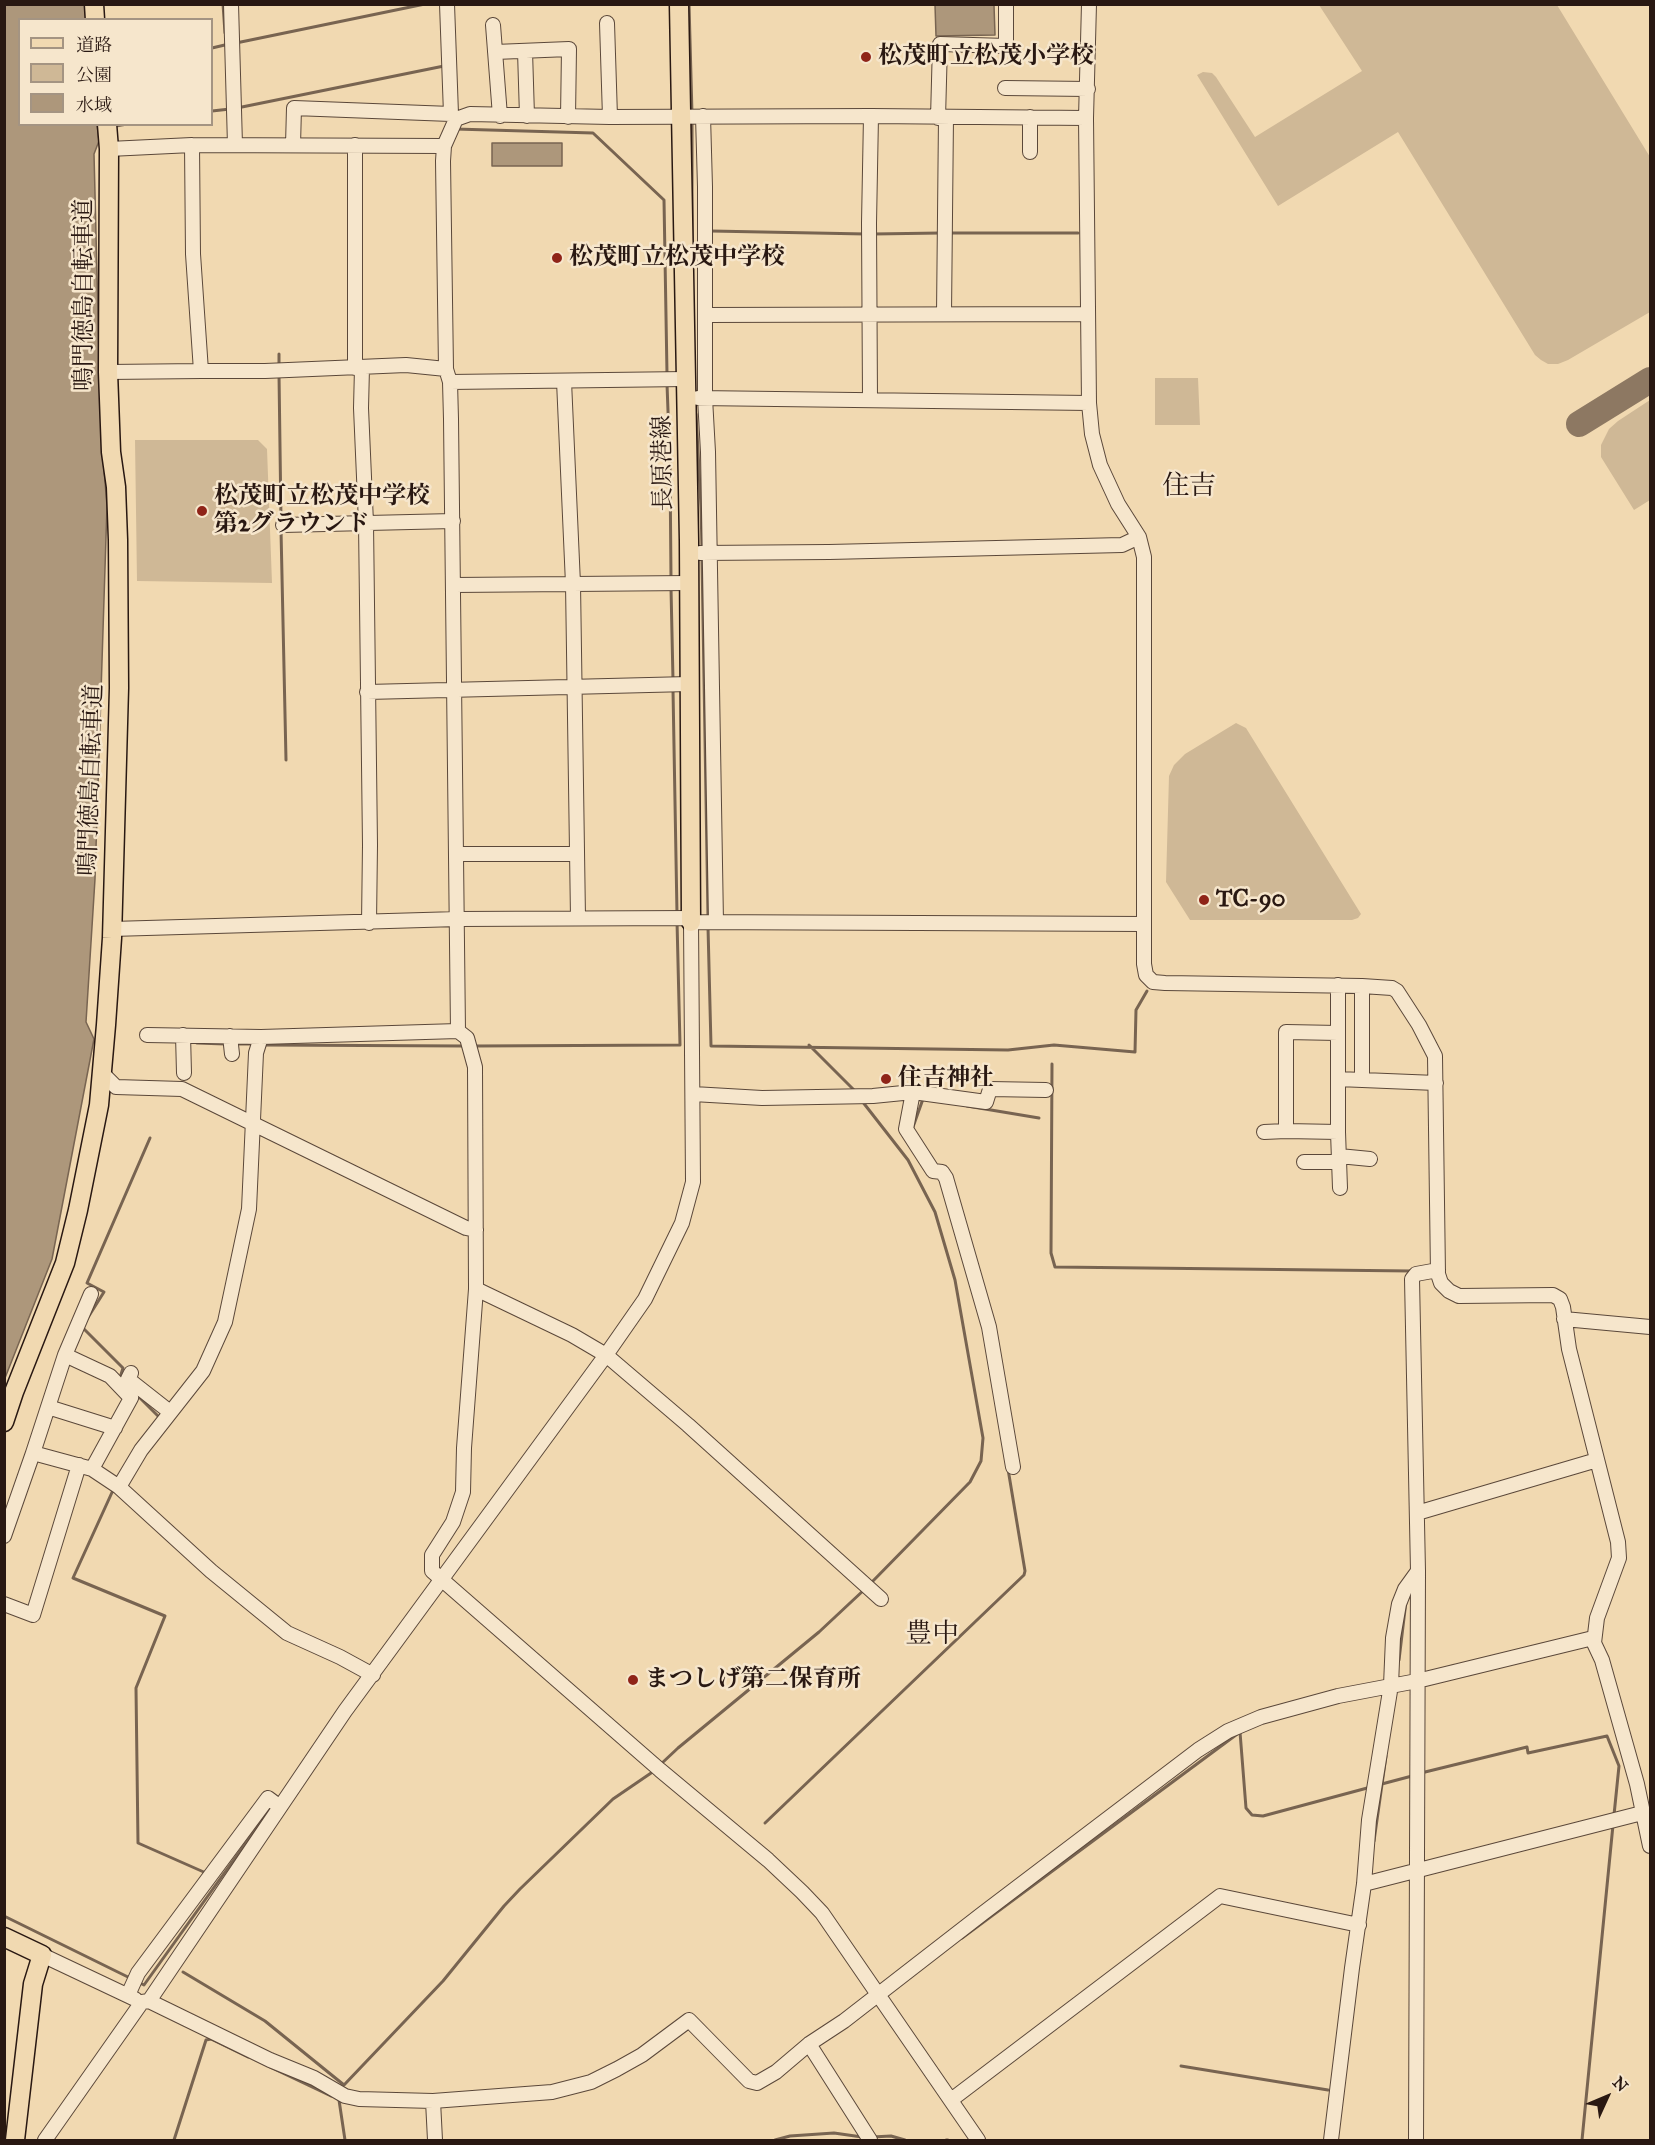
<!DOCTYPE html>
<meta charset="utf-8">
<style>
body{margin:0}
#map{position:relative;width:1655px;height:2145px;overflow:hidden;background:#f1d9b1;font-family:"IM FELL Great Primer","Noto Serif JP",serif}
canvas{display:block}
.frame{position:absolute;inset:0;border:6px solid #291812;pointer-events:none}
.legend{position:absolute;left:18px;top:18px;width:195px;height:108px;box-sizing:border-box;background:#f6e6cc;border:2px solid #a49482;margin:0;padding:8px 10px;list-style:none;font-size:18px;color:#291812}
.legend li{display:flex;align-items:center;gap:12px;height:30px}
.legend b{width:30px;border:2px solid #a49482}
.north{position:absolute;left:1577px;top:2067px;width:60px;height:60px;-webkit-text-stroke:4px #f6e6cc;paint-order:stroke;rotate:46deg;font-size:16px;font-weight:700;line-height:24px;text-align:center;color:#291812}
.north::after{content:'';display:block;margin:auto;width:21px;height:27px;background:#291812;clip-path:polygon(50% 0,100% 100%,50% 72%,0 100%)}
</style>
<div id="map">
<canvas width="1655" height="2145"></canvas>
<div class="frame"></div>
<ul class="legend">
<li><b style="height:8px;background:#f1d9b1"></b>道路</li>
<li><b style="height:16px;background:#cfb896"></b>公園</li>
<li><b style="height:16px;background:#ad977b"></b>水域</li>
</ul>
<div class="north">N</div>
</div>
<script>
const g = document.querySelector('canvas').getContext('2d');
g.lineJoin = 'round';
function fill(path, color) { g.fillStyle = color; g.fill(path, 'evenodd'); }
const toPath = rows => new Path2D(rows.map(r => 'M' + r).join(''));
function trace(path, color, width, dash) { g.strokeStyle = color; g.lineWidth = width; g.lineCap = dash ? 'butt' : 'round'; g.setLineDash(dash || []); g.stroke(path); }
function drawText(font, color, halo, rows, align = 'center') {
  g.font = font + ' "IM FELL Great Primer","Noto Serif JP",serif'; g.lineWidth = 5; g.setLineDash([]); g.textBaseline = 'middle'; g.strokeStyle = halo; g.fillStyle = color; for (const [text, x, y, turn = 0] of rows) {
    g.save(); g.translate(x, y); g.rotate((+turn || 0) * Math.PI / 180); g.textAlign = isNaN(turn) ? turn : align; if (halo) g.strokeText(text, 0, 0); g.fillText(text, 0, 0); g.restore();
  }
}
const green = toPath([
 [1319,5,1557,5,1650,157,1650,312,1568,360,1558,364,1548,364,1541,360,1535,355,1398,132,1278,206,1197,75,1203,72,1212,73,1216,77,1255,137,1362,71],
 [1155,378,1198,378,1200,425,1155,425],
 [1650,400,1650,500,1634,510,1601,457,1601,445,1609,429,1618,421],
 [135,440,258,440,267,449,272,583,137,581],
 [1236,723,1246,728,1361,914,1358,918,1352,920,1190,920,1166,882,1169,776,1174,765,1185,754]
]);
const water = toPath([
 [5,5,85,5,86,19,20,20,20,124,97,125,99,141,94,154,101,433,107,506,95,879,86,1022,94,1039,52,1259,5,1378,5,5],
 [935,5,994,5,995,35,936,36,935,5],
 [492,143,562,143,562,166,492,166,492,143]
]);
const stream = toPath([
 [223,4,225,33],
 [689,4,692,114],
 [236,43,425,4],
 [212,48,229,44],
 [237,108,444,66],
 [212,111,230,109],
 [692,120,692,240],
 [116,126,127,124],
 [455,129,593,133,664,200,667,374],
 [711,231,866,234],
 [948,233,1078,233],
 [873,234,941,233],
 [279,354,279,367],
 [279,374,281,520],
 [667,384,670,465,671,578],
 [696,414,701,507,702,548],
 [281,530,286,760],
 [702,558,708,917],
 [671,588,673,680],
 [673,690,677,914],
 [708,927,711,1046,1008,1050,1054,1045,1135,1052,1136,1010,1147,991],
 [197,1043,225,1044],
 [235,1044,255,1044],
 [262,1045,465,1046],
 [809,1045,855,1091],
 [475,1046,680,1045,677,921],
 [1052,1064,1051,1253,1055,1267,1412,1271],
 [862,1101,908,1160,935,1212,955,1280,983,1438,981,1461,970,1482,870,1584],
 [967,1106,1039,1118],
 [913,1127,923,1099,925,1099],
 [87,1319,104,1292,87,1283,150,1138],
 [82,1327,123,1368,120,1378],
 [137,1395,159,1417],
 [114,1488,73,1578,165,1616,136,1688,138,1843,206,1873],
 [1399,1660,1406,1601],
 [661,1764,678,1748,819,1632,865,1589],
 [1421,1773,1527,1747,1528,1753,1607,1736,1619,1766,1614,1815],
 [1378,1785,1412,1776],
 [765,1823,1024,1575,1025,1571,1008,1469],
 [1374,1841,1386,1756],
 [4,1916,132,1979],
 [962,1938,1240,1732,1246,1808,1252,1815,1263,1816,1371,1787],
 [183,1972,265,2021,344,2085,443,1981,504,1906,520,1889,613,1799,654,1771],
 [138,1982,144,1985,271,1808],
 [1181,2066,1328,2090],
 [270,2067,331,2096],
 [339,2100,345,2140],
 [872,2137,891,2136,905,2140],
 [174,2140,206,2040,211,2039,248,2057],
 [775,2140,790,2136,834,2133,862,2137],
 [946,2140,948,2140],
 [1582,2140,1613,1825]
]);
const taxiway = toPath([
 [1579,424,1650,380]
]);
const minor = toPath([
 [231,4,235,145],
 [447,4,451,114,456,119,444,146,443,161,446,369,450,382,451,419,458,1031,467,1038,475,1067,476,1289,464,1448,463,1492,453,1522,432,1555,432,1571,660,1770,768,1860,802,1892,822,1913,978,2140],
 [1089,4,1086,118,1089,403,1092,434,1100,465,1118,504,1139,537,1144,557,1144,964,1146,975,1153,982,1165,983,1362,986,1392,988,1397,991,1419,1025,1435,1056,1438,1274,1441,1283,1449,1291,1459,1296,1553,1295,1560,1299,1563,1307,1569,1349,1618,1542,1619,1558,1597,1618,1594,1643,1602,1660,1637,1784,1650,1846],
 [607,23,610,117],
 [493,25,500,116],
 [525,51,527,116],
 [495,52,569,49,568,117],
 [1005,88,1088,89],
 [703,116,705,187,705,398,708,452,716,922],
 [1030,117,1030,152],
 [938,118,940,44,1006,46,1006,4],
 [456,119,470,114,610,117,871,116,1086,118],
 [293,145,294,108,451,114],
 [355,145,355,368],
 [444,146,192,145,193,254,201,371,265,371,406,365,446,369],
 [109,149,192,145],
 [944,314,946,117],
 [705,315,1088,314],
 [362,368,361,408,366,523,370,845,369,923],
 [108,372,201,371],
 [564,381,573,584,578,918],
 [450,382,686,379],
 [698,398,1089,403],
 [870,399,869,223,871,116],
 [283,525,453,521],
 [700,553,829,552,1122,545,1139,537],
 [454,585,689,583],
 [367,692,689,684],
 [457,854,577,854],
 [112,929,458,919,691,918],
 [1338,985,1338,1132,1286,1131,1286,1032,1338,1033],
 [1362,986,1362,1080],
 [147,1035,261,1037,458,1031],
 [183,1035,184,1073],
 [230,1036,232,1054],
 [102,1073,116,1087,182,1089,466,1228,476,1230],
 [1338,1079,1436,1083],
 [913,1092,986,1102,990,1089,1046,1090],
 [693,1094,762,1098,873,1096,913,1092,906,1129,933,1171,942,1172,946,1178,989,1327,1013,1467],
 [1264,1132,1286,1131],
 [1338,1132,1340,1188],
 [1339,1156,1370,1159],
 [1304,1162,1339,1162],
 [476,1289,572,1335,606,1355,688,1425,881,1599],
 [1564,1319,1650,1327],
 [65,1355,110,1376,131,1398,92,1469],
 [131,1373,128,1379,170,1412],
 [48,1407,115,1428],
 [33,1453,65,1355,91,1294],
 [119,1487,141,1450,203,1371,225,1322,249,1209,256,1053,261,1037],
 [1417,1513,1597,1460],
 [4,1536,33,1453,92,1469,119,1487,211,1571,287,1633,340,1657,373,1675],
 [4,1604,33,1615,79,1465],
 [1364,1884,1642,1813],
 [42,1955,135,1999],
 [128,1995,138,1973,268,1798,280,1807],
 [149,2001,270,2060,314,2078,345,2096,359,2099,433,2101,552,2092,591,2082,617,2069,642,2055,689,2020,749,2081,757,2083,776,2072,809,2044,844,2021,982,1914,1198,1750,1228,1731,1261,1717,1338,1696,1417,1681,1593,1638],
 [809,2044,870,2140],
 [951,2100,1220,1896,1359,1925],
 [433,2101,435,2140],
 [45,2140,142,2002,149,2001,345,1711,606,1355,645,1299,682,1223,693,1182,691,922,1144,924],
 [1331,2140,1352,1968,1364,1884,1369,1820,1391,1685,1393,1638,1399,1604,1405,1589,1418,1571],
 [1416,2140,1418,1571,1412,1279,1416,1274,1438,1270]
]);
const major = toPath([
 [94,4,95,20],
 [679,4,689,541,691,922],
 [4,1422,14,1392,65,1263,78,1210,99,1105,106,1025,112,938,119,688,118,540,116,487,111,452,108,372,109,149,107,124],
 [4,1937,42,1955,33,1984,15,2140]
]);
const markers = [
 [866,57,6,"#8f2418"],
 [557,258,6,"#8f2418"],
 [202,511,6,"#8f2418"],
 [1204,900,6,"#8f2418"],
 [886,1079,6,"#8f2418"],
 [633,1680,6,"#8f2418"]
];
const poiNames = [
 ["松茂町立松茂小学校",878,57],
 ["松茂町立松茂中学校",569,258],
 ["松茂町立松茂中学校",214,497],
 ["第2グラウンド",214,525],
 ["TC-90",1216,900],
 ["住吉神社",898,1079],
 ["まつしげ第二保育所",645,1680]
];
const streetNames = [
 ["鳴門徳島自転車道",85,295,-90],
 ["長原港線",664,463,-91],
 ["鳴門徳島自転車道",92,780,-88]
];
const quarterNames = [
 ["住吉",1189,487],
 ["豊中",932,1635]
];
fill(green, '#cfb896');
fill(water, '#ad977b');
trace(water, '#786451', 1.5);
trace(stream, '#786451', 3);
trace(taxiway, '#8d7862', 26);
trace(minor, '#5b483a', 16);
trace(major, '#291812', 21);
trace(minor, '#f6e6cc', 14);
trace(major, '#f1d9b1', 18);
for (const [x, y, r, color] of markers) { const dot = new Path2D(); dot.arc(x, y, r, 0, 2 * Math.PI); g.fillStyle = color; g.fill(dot); trace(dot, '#f6e6cc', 2); }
drawText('bold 24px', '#291812', '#f6e6cc', poiNames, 'left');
drawText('24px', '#291812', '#f6e6cc', streetNames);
drawText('27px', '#291812', '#f6e6cc', quarterNames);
</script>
